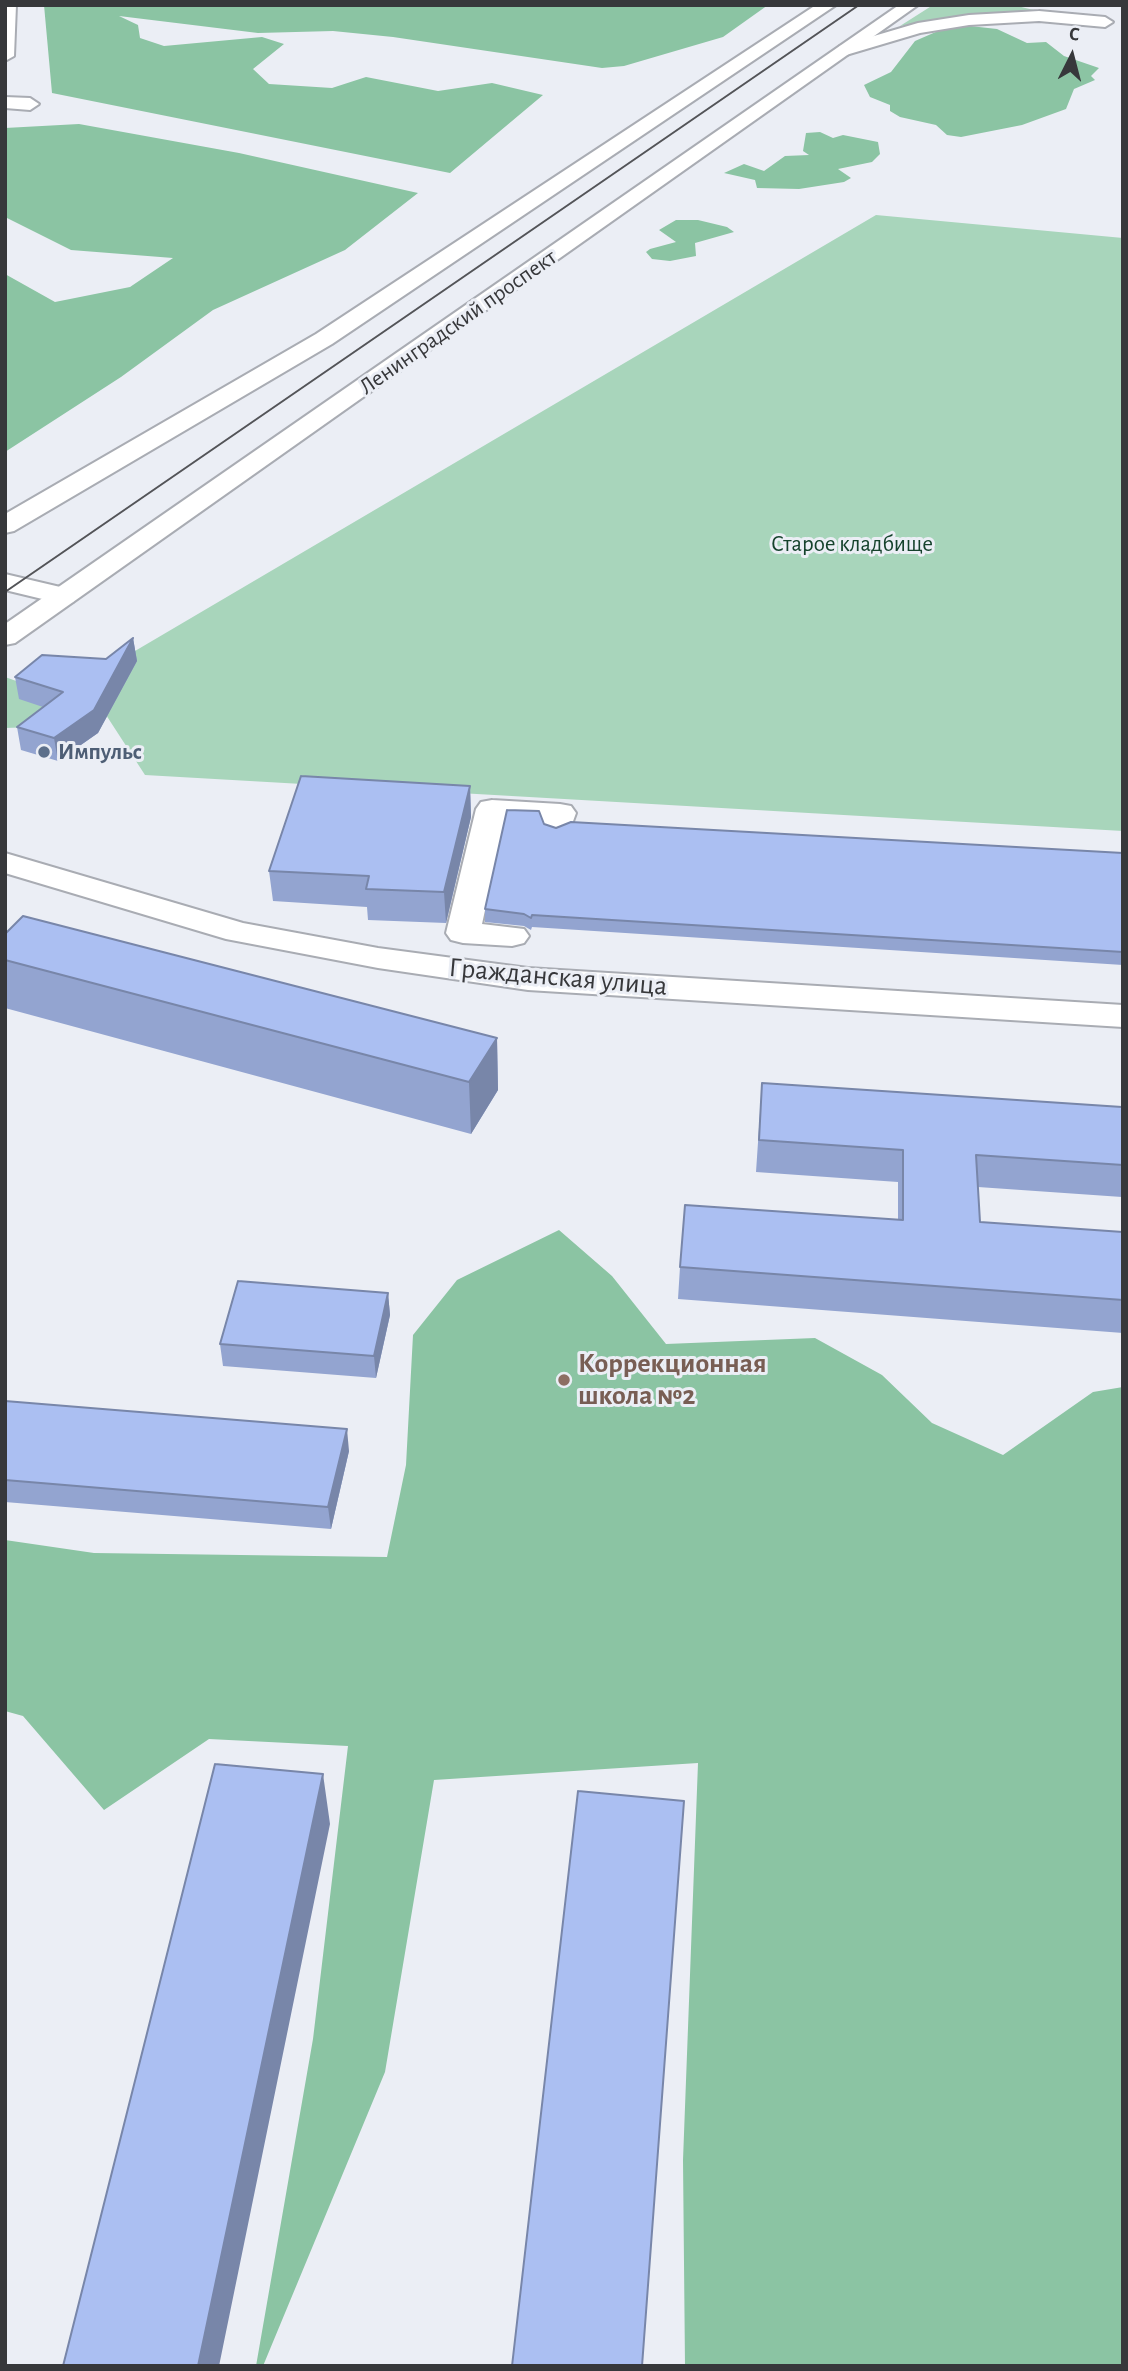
<!DOCTYPE html>
<meta charset="utf-8">
<style>
body{margin:0}
#map{position:relative;width:1128px;height:2371px;overflow:hidden;background:#ebeef5;font-family:"Alegreya Sans",sans-serif}
canvas{display:block}
.frame{position:absolute;inset:0;border:7px solid #37383b;pointer-events:none}
.north{position:absolute;left:1037px;top:21px;width:70px;height:70px;-webkit-text-stroke:5px #ebeef5;paint-order:stroke;rotate:6deg;font-size:19px;font-weight:700;line-height:28px;text-align:center;color:#37383b}
.north::after{content:'';display:block;margin:auto;width:24px;height:32px;background:#37383b;clip-path:polygon(50% 0,100% 100%,50% 72%,0 100%)}
</style>
<div id="map">
<canvas width="1128" height="2371"></canvas>
<div class="frame"></div>
<div class="north">С</div>
</div>
<script>
const g = document.querySelector('canvas').getContext('2d');
g.lineJoin = 'round';
function fill(path, color) { g.fillStyle = color; g.fill(path, 'evenodd'); }
const toPath = rows => new Path2D(rows.map(r => 'M' + r).join(''));
function trace(path, color, width, dash) { g.strokeStyle = color; g.lineWidth = width; g.lineCap = dash ? 'butt' : 'round'; g.setLineDash(dash || []); g.stroke(path); }
function drawText(font, color, halo, rows, align = 'center') {
  g.font = font + ' "Alegreya Sans",sans-serif'; g.lineWidth = 6; g.setLineDash([]); g.textBaseline = 'middle'; g.strokeStyle = halo; g.fillStyle = color; for (const [text, x, y, turn = 0] of rows) {
    g.save(); g.translate(x, y); g.rotate((+turn || 0) * Math.PI / 180); g.textAlign = isNaN(turn) ? turn : align; if (halo) g.strokeText(text, 0, 0); g.fillText(text, 0, 0); g.restore();
  }
}
const green = toPath([
 [933,5,1013,5,1042,12,977,14,900,26],
 [876,215,1123,238,1123,831,145,775,84,681],
 [5,677,70,700,35,727,5,728]
]);
const forest = toPath([
 [44,5,768,5,723,37,624,66,602,68,393,37,333,31,258,33,119,16,138,25,140,38,164,46,262,37,284,44,253,69,269,84,332,88,366,77,438,91,492,83,543,95,450,173,52,93],
 [970,26,997,29,1027,43,1046,42,1064,56,1099,68,1091,76,1095,80,1074,89,1066,109,1022,125,961,137,947,135,936,125,900,117,890,111,890,105,870,97,864,85,891,72,915,41,938,31],
 [79,124,239,153,418,193,345,250,213,310,121,377,5,452,5,274,55,302,130,287,173,258,71,250,5,217,5,128],
 [820,132,833,138,843,135,878,142,880,154,872,162,838,169,851,178,844,182,799,189,757,188,755,180,724,173,744,164,764,171,785,156,809,155,803,151,806,133],
 [676,220,698,220,727,227,734,232,695,243,696,256,670,261,652,259,646,252,650,249,676,242,659,230],
 [559,1230,612,1276,666,1344,815,1338,882,1375,932,1423,1003,1455,1093,1392,1123,1387,1123,2366,685,2366,683,2160,698,1763,434,1780,385,2072,263,2366,256,2366,313,2039,348,1746,209,1739,104,1810,23,1716,5,1711,5,1540,94,1553,387,1557,406,1465,413,1335,457,1280]
]);
const minor = toPath([
 [5,5,16,5,14,56,5,61,5,5],
 [1039,11,1105,17,1113,22,1105,27,1039,21,969,25,920,33,846,55,837,50,840,46,918,23,969,15,1039,11],
 [5,97,30,98,39,104,30,110,5,108,5,97],
 [5,574,73,590,77,596,73,602,63,604,5,590,5,574],
 [492,800,560,804,571,806,576,813,568,835,557,838,546,835,541,828,542,821,505,819,482,924,524,929,529,936,524,943,512,946,463,943,451,940,446,933,476,809,481,802,492,800],
 [5,853,243,923,378,948,528,968,1123,1005,1123,1027,528,990,378,968,226,939,5,873,5,853]
]);
const major = toPath([
 [816,5,836,5,332,344,14,531,5,533,5,514,316,334,816,5],
 [899,5,918,5,15,643,5,645,5,624,899,5]
]);
const tram = toPath([
 [5,592,859,5]
]);
const wall = toPath([
 [133,638,137,661,98,733,58,761,21,750,17,727,43,707,19,699,15,677,106,659],
 [470,786,471,817,446,923,368,920,367,907,273,901,269,871],
 [544,824,556,828,1123,853,1123,965,532,927,531,930,524,926,485,922,485,909],
 [5,934,497,1038,498,1090,471,1134,5,1008],
 [762,1083,1123,1113,1123,1192,1122,1197,978,1187,980,1222,1123,1232,1123,1333,678,1299,680,1267,898,1220,898,1182,756,1172],
 [388,1293,390,1315,376,1378,223,1366,220,1344],
 [5,1401,349,1451,331,1529,5,1502]
]);
const shadedWall = toPath([
 [133,638,137,661,98,733,58,761,54,738],
 [470,786,471,817,446,923,444,892],
 [497,1038,498,1090,471,1134,469,1082],
 [388,1293,390,1315,376,1378,374,1356],
 [347,1429,349,1451,331,1529,328,1507],
 [323,1774,330,1824,219,2366,198,2366]
]);
const building = toPath([
 [133,638,94,710,54,738,17,727,63,692,15,677,42,655,106,659,133,638],
 [301,776,470,786,444,892,366,889,369,876,269,871,301,776],
 [507,810,539,811,544,824,556,828,571,822,1123,853,1123,952,532,915,531,918,524,914,485,909,507,810],
 [23,916,497,1038,469,1082,5,960,5,934,23,916],
 [762,1083,1122,1107,1123,1165,976,1155,980,1222,1123,1232,1123,1300,680,1267,685,1205,903,1220,903,1150,759,1140,762,1083],
 [238,1281,388,1293,374,1356,220,1344,238,1281],
 [5,1401,347,1429,328,1507,5,1480,5,1401],
 [215,1764,323,1774,198,2366,63,2366,215,1764],
 [578,1791,684,1801,642,2366,512,2366,578,1791]
]);
const markers = [
 [44,752,7,"#5c6f8a"],
 [564,1380,7,"#8d6e63"]
];
const farStreetnames = [
 ["Ленинградский проспект",458,322,-35]
];
const farParknames = [
 ["Старое кладбище",852,544]
];
const farServicenames = [
 ["Импульс",58,752]
];
const streetNames = [
 ["Гражданская улица",558,977,5]
];
const educationNames = [
 ["Коррекционная",578,1364],
 ["школа №2",578,1396]
];
fill(green, '#a8d5bb');
fill(forest, '#8bc4a3');
trace(minor, '#a9acb3', 4);
trace(major, '#a9acb3', 4);
fill(minor, '#fff');
fill(major, '#fff');
trace(tram, '#535458', 2);
fill(wall, '#93a4d0');
fill(shadedWall, '#7886a9');
fill(building, '#abbff2');
trace(building, '#7886a9', 2);
for (const [x, y, r, color] of markers) { const dot = new Path2D(); dot.arc(x, y, r, 0, 2 * Math.PI); g.fillStyle = color; g.fill(dot); trace(dot, '#ebeef5', 2.5); }
drawText('23px', '#37383b', '#ebeef5', farStreetnames);
drawText('23px', '#15422c', '#ebeef5', farParknames);
drawText('bold 23px', '#4e5e75', '#ebeef5', farServicenames, 'left');
drawText('28px', '#37383b', '#ebeef5', streetNames);
drawText('bold 28px', '#785e54', '#ebeef5', educationNames, 'left');
</script>
